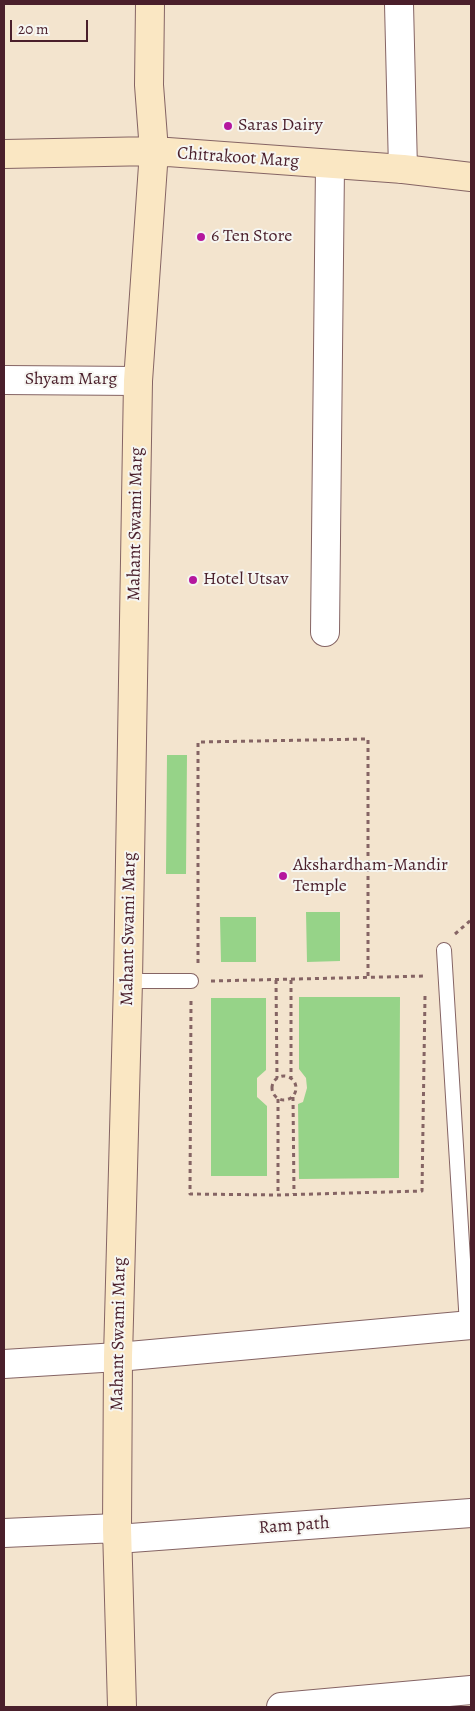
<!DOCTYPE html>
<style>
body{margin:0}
#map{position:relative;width:475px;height:1711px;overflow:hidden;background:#f3e4ce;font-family:Alegreya,serif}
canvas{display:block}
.frame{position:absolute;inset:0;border:5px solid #4a1f2b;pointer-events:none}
.scale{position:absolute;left:10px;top:20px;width:78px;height:22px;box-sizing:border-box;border:2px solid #4a1f2b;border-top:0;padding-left:6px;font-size:15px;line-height:18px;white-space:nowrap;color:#4a1f2b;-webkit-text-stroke:4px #f6f6f2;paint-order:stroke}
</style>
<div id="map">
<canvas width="475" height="1711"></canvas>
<div class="frame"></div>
<div class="scale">20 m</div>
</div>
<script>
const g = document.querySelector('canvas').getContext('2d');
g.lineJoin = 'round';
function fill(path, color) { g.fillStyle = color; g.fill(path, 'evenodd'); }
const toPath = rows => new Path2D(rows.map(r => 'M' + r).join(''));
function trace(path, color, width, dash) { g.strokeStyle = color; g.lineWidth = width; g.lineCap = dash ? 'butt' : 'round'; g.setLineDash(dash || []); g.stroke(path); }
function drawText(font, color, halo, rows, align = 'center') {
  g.font = font + ' Alegreya,serif'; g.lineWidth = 4; g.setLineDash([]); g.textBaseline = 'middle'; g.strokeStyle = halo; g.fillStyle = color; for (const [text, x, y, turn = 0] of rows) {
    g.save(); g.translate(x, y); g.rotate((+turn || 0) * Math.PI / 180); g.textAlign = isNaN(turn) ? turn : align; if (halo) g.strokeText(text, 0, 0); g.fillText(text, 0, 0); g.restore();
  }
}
const green = toPath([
 [167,755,187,755,186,874,166,874],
 [306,912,340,912,340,961,307,962],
 [220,917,256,917,256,962,221,962],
 [299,997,400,997,399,1178,299,1179,298,1104,303,1102,307,1088,306,1078,299,1069],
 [211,998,266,998,266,1070,257,1078,257,1097,267,1106,267,1176,211,1176]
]);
const path = toPath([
 [455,934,471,920],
 [198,963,198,742,368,739,368,978],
 [276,980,277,1078],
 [291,980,291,1079],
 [211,981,426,976],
 [191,1001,190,1194,278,1195,422,1191,425,996],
 '272 1088a12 12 0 1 1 24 0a12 12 0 1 1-24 0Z',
 [293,1097,294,1194],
 [278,1099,278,1195]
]);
const lane = toPath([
 [444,950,467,1325],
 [128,981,191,981]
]);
const street = toPath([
 [399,4,403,169],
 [4,380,138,381],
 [325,632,330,165],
 [4,1364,118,1357,471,1325],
 [4,1533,117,1528],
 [117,1539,471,1513],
 [281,1707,471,1690]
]);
const secondary = toPath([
 [4,154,154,151,403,169,471,177],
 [122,1707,117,1528,118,1357,128,981,138,381,154,151,149,85,150,4]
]);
const markers = [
 [228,126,5,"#b5179e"],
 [201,237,5,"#b5179e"],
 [193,580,5,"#b5179e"],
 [283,876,5,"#b5179e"]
];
const poiNames = [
 ["Saras Dairy",238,126],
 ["6 Ten Store",211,237],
 ["Hotel Utsav",203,580],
 ["Akshardham-Mandir",293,866],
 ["Temple",293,887]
];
const streetNames = [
 ["Chitrakoot Marg",238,158,4],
 ["Shyam Marg",71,380],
 ["Mahant Swami Marg",136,524,-89],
 ["Mahant Swami Marg",129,929,-89],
 ["Mahant Swami Marg",119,1334,-89],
 ["Ram path",294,1526,-4]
];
fill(green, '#96d388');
trace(lane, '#856464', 16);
trace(street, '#856464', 30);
trace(secondary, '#856464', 30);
trace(path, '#856464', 3, [4, 4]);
trace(lane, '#fff', 14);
trace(street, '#fff', 28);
trace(secondary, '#fae7c3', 28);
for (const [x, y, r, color] of markers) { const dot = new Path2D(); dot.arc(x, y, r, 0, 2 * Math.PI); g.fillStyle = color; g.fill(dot); trace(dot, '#f6f6f2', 2); }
drawText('18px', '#4a1f2b', '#f6f6f2', poiNames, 'left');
drawText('18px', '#4a1f2b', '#f6f6f2', streetNames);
</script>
